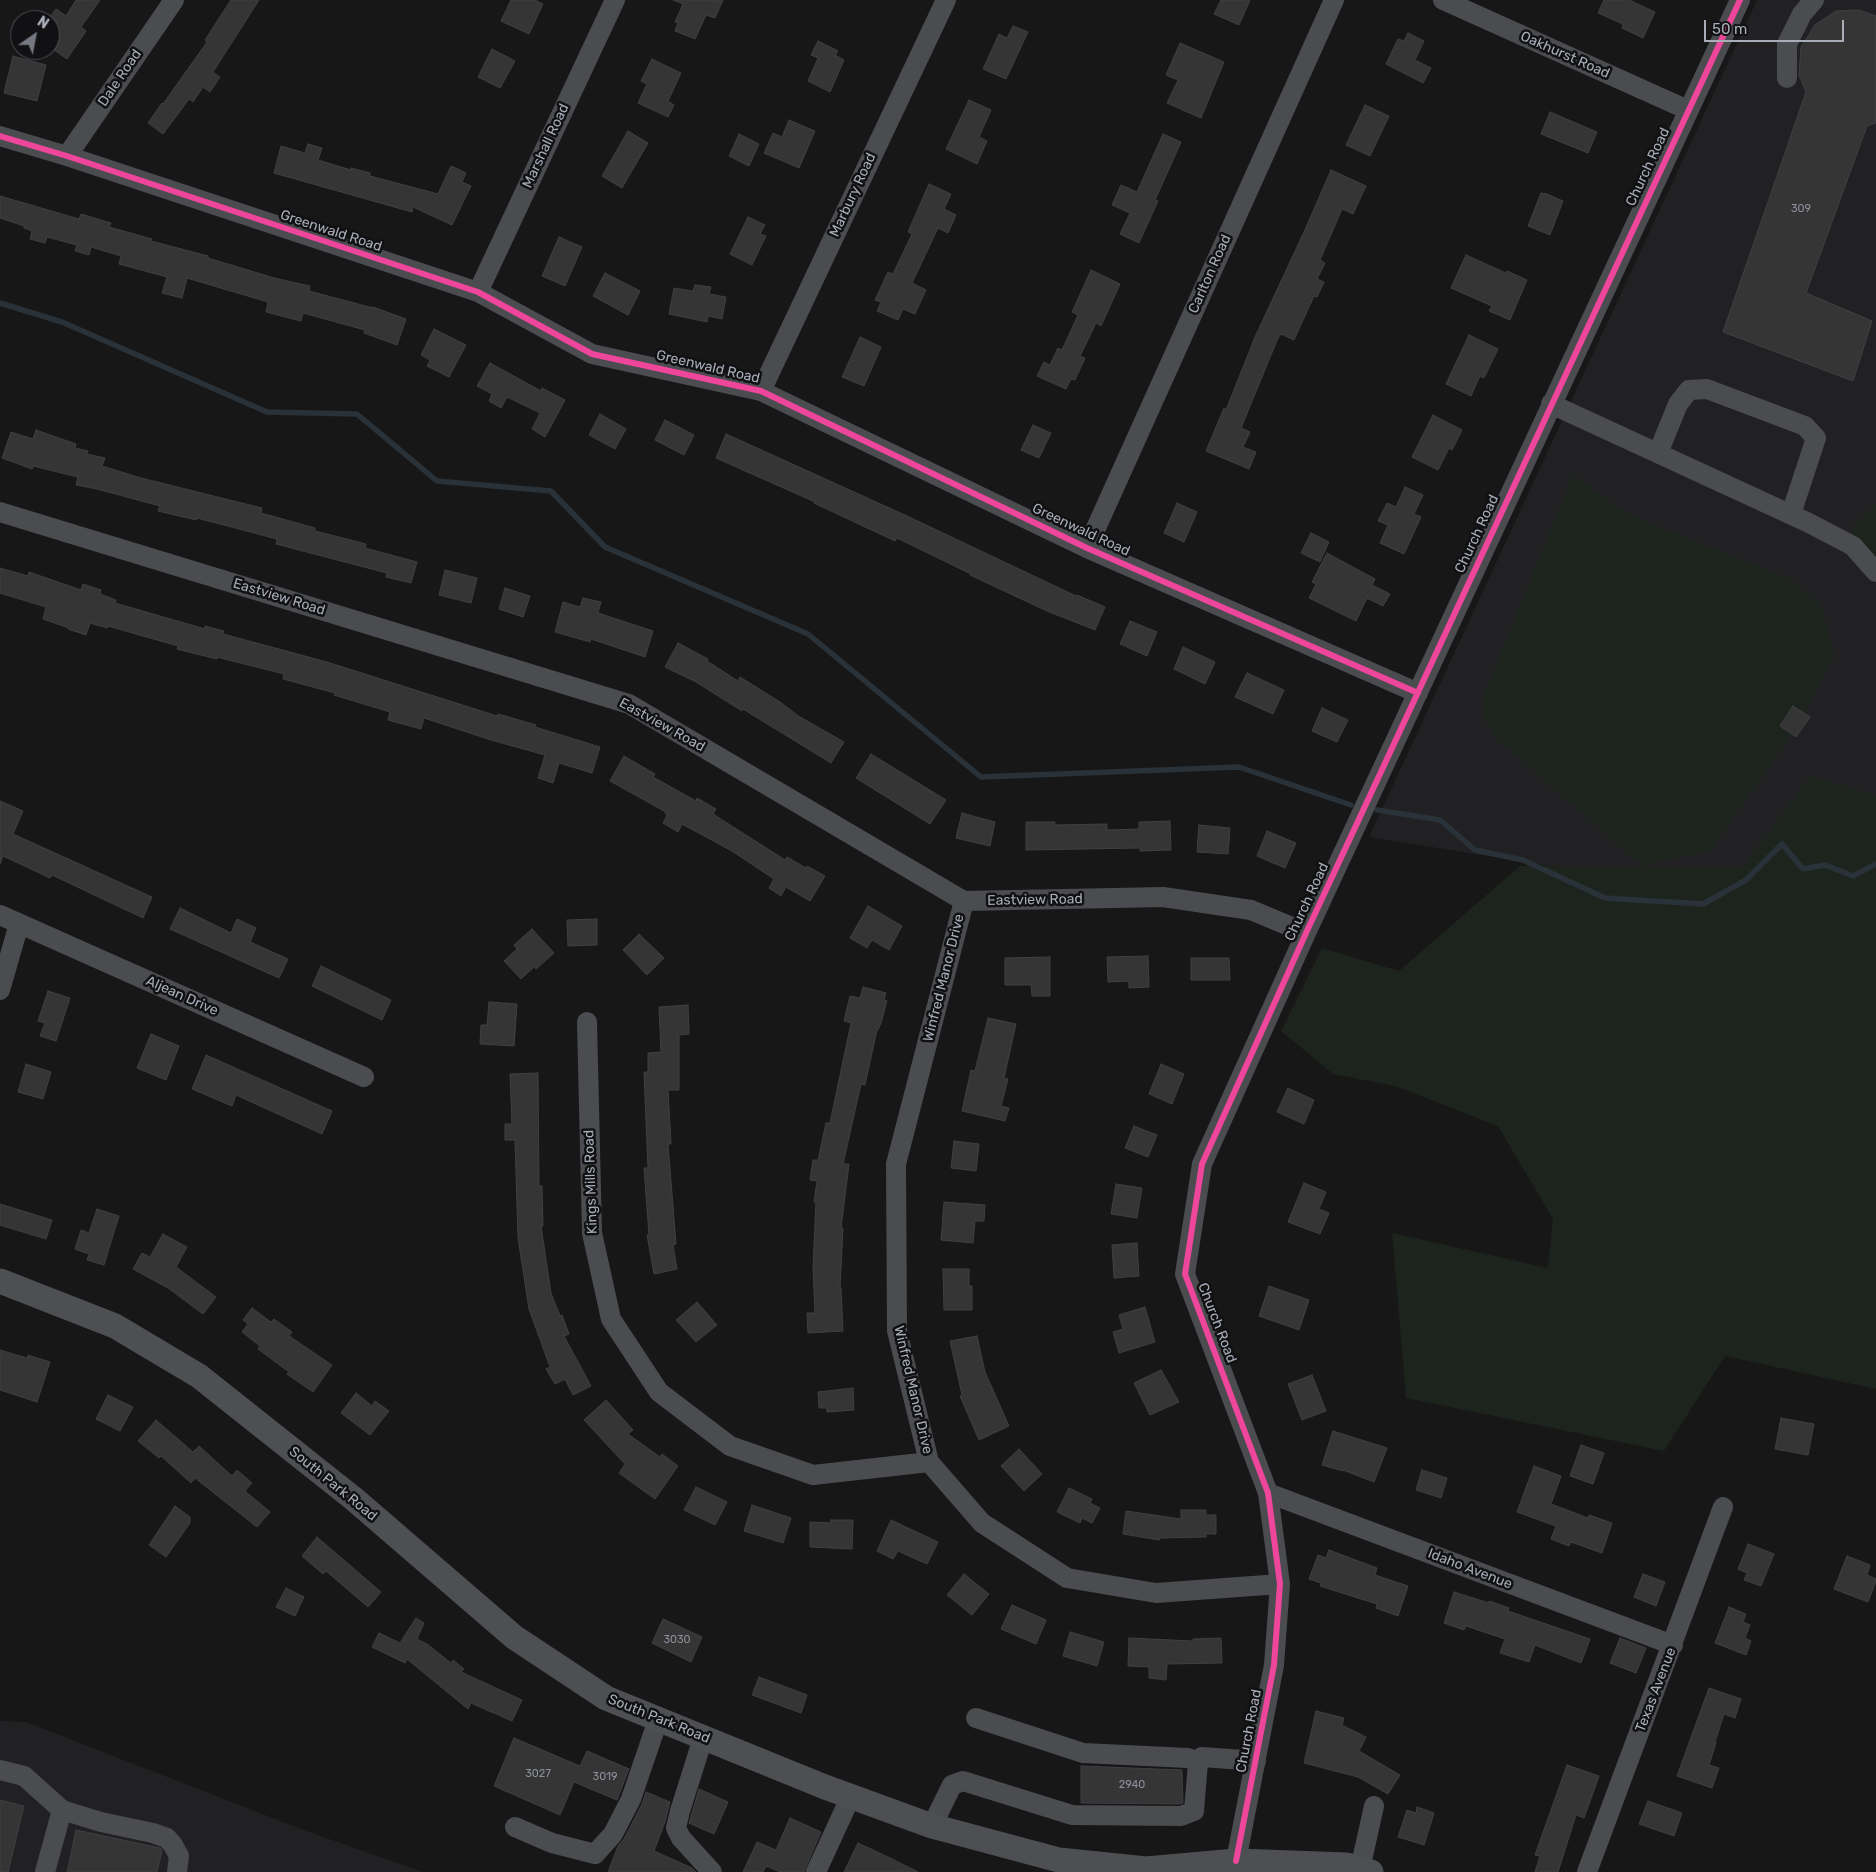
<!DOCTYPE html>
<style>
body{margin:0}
#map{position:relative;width:1876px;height:1872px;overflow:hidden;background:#171717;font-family:Rubik,sans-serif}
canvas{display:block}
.north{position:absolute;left:10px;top:10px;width:50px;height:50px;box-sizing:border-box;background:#111113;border:1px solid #4d4f55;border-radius:50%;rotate:33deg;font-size:14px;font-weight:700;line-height:20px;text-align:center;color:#a8adb8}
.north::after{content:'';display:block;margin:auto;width:18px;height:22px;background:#757880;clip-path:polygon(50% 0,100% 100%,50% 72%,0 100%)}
.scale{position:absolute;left:1704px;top:20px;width:140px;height:22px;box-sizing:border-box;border:2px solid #a8adb8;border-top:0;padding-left:6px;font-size:15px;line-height:18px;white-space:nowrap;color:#a8adb8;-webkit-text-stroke:4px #111113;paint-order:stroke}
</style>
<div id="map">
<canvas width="1876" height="1872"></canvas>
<div class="north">N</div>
<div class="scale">50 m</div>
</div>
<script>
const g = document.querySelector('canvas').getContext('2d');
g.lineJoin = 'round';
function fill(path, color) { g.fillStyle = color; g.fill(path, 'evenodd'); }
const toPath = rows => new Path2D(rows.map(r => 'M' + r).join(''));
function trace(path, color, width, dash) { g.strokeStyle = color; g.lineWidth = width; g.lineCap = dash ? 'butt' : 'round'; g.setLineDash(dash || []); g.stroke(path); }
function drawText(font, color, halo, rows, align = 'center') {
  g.font = font + ' Rubik,sans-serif'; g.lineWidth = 5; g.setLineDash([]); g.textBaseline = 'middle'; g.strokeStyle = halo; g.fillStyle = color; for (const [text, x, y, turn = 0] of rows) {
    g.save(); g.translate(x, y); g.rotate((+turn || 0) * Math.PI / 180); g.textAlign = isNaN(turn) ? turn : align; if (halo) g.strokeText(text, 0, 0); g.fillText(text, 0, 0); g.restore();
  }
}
const built = toPath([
 [1757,0,1876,0,1876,918,1369,837],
 [0,1721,26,1722,309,1832,423,1872,0,1872]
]);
const green = toPath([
 [1573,475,1630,515,1791,579,1822,606,1835,657,1786,743,1710,851,1641,865,1495,737,1483,719,1482,699],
 [1876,503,1876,558,1867,545,1849,532],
 [1810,776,1876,795,1876,1389,1725,1356,1664,1451,1406,1398,1392,1233,1548,1268,1553,1219,1498,1126,1395,1086,1333,1074,1281,1031,1322,948,1399,971,1520,866,1744,866]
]);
const stream = toPath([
 [0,303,62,322,267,412,357,414,437,481,551,491,605,547,808,634,981,777,1239,767,1351,805],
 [1377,810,1440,820,1475,850,1523,860,1605,898,1703,904,1746,880,1782,844,1803,869,1825,865,1853,876,1876,864]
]);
const building = toPath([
 [76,0,100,0,81,27,86,31,67,59,50,47,50,17,56,9,66,16,76,0],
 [231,0,259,0,213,72,220,77,210,92,203,87,193,102,189,99,163,134,148,123,162,103,163,104,207,42,205,40,231,0],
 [511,0,535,0,543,4,529,34,501,21,511,0],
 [673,0,723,0,715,18,706,15,695,39,675,31,678,23,675,22,683,4,673,0],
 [1221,0,1250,0,1239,25,1214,14,1221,0],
 [1604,0,1629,0,1655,12,1643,38,1622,28,1623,24,1598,13,1604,0],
 [1859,10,1876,16,1876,123,1867,126,1806,293,1872,321,1853,381,1723,332,1806,92,1799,75,1801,47,1815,25,1836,11,1859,10],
 [1013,26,1028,32,1006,79,983,69,999,34,1007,38,1013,26],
 [1408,33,1424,41,1415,60,1431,68,1423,83,1386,64,1398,39,1404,41,1408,33],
 [818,41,838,51,835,55,844,60,830,92,808,81,818,58,811,55,818,41],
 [1180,43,1224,62,1201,118,1167,103,1178,80,1166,75,1180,43],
 [492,49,515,61,500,88,478,77,492,49],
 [13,56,46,65,37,101,4,93,13,56],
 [652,59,681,73,668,101,674,105,668,117,638,103,647,84,641,81,652,59],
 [969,100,991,110,979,137,987,141,977,164,946,149,969,100],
 [1365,105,1389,116,1370,156,1346,145,1365,105],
 [1550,112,1597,132,1588,153,1541,134,1550,112],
 [789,120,815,131,799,168,764,153,773,133,782,137,789,120],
 [628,131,648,143,622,188,602,176,628,131],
 [739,134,759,144,749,166,729,156,739,134],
 [1163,134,1181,142,1155,200,1158,201,1139,243,1120,234,1130,213,1112,205,1121,185,1137,192,1163,134],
 [308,144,322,148,318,160,351,170,351,168,370,173,370,176,438,194,451,166,466,173,462,182,471,186,452,225,413,207,412,212,274,173,281,146,305,153,308,144],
 [1331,170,1366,186,1353,214,1342,209,1320,260,1325,263,1317,279,1324,282,1317,297,1314,296,1294,340,1281,334,1278,338,1241,428,1250,432,1243,447,1256,452,1249,469,1206,451,1224,408,1226,410,1255,337,1304,232,1331,170],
 [929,184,951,194,944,209,956,215,948,233,938,228,912,283,926,290,915,314,903,309,898,320,877,311,881,302,875,300,888,272,893,274,912,234,908,232,929,184],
 [1541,193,1547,194,1563,201,1550,235,1528,226,1541,193],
 [0,196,79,219,81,214,111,223,109,227,152,239,151,241,208,256,208,258,274,278,310,286,309,291,373,308,373,307,406,319,397,345,364,333,365,330,303,313,301,321,266,312,268,302,187,278,182,298,162,293,167,277,119,264,121,256,91,247,89,255,75,251,77,245,47,237,45,243,30,239,32,231,24,228,24,226,0,218,0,196],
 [748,217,765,225,760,234,766,236,752,265,730,254,748,217],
 [559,237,582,247,565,286,542,276,559,237],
 [1466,255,1506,273,1507,271,1527,280,1510,320,1489,311,1492,306,1451,288,1466,255],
 [1091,270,1120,284,1101,326,1096,323,1080,356,1085,358,1075,380,1071,379,1066,389,1037,376,1044,362,1050,365,1058,348,1062,350,1078,315,1072,312,1091,270],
 [605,273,640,291,628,315,593,296,605,273],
 [695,285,711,287,709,294,726,297,722,319,708,316,707,322,669,314,674,288,693,291,695,285],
 [434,329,466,345,449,377,427,366,430,360,421,355,434,329],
 [1469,335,1498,349,1484,378,1480,376,1471,396,1446,384,1469,335],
 [860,337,881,347,864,386,842,377,860,337],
 [490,363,541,391,542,388,565,400,545,437,532,429,540,413,507,397,501,408,489,401,492,394,477,386,490,363],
 [600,414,626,429,615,449,589,435,600,414],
 [1433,415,1462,430,1452,450,1449,448,1438,470,1412,457,1433,415],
 [665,420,694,435,684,455,655,440,665,420],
 [1033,425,1051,433,1039,458,1021,450,1033,425],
 [36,430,76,444,75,448,88,451,87,454,105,458,102,466,141,478,262,508,261,513,315,528,315,531,366,544,365,548,417,562,411,583,386,577,387,573,276,544,277,539,197,518,196,520,158,511,160,506,97,489,76,485,78,477,33,466,32,469,2,458,11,432,33,439,36,430],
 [726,434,907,516,1076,596,1077,595,1105,607,1095,630,1047,611,970,575,971,574,897,538,895,541,814,503,815,502,716,458,726,434],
 [1405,487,1423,495,1414,514,1421,517,1404,554,1380,543,1388,525,1378,521,1387,503,1396,507,1405,487],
 [1177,503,1197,512,1184,542,1164,533,1177,503],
 [1311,533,1329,542,1320,562,1301,553,1311,533],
 [1327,553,1375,579,1372,585,1390,594,1383,606,1367,598,1356,621,1309,598,1316,584,1312,582,1327,553],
 [0,568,28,576,29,572,81,590,83,584,101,590,100,594,116,600,115,603,205,629,205,626,224,631,223,634,327,662,497,716,498,714,536,725,535,727,600,747,592,773,559,763,553,783,538,778,545,755,491,740,424,718,421,729,388,720,390,712,334,695,335,693,283,679,284,674,217,657,217,659,177,649,178,646,108,626,107,628,90,623,86,635,68,629,69,628,43,619,46,607,0,593,0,568],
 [445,570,477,578,471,603,439,595,445,570],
 [505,588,530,596,523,617,499,609,505,588],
 [583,598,601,602,598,613,653,631,645,657,591,639,590,642,555,632,563,602,580,607,583,598],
 [1130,621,1157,632,1147,656,1120,644,1130,621],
 [678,643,708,659,707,661,738,681,740,677,780,702,800,717,844,742,831,763,743,709,742,711,696,682,665,667,678,643],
 [1183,647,1215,662,1205,684,1174,669,1183,647],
 [1247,673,1284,690,1273,714,1235,697,1247,673],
 [1793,706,1810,717,1796,737,1780,726,1793,706],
 [1322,708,1348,720,1337,742,1312,731,1322,708],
 [871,754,946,800,930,824,856,778,871,754],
 [624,756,655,774,653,777,696,801,697,798,716,809,713,814,785,860,787,857,806,868,807,866,825,876,810,901,786,887,781,896,769,888,774,879,732,851,682,824,678,832,663,823,667,815,664,811,610,781,624,756],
 [0,801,23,811,13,834,152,897,143,918,52,875,50,878,3,856,0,864,0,801],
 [962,813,995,822,990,846,956,838,962,813],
 [1170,821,1171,850,1140,851,1140,848,1026,850,1026,822,1055,822,1055,825,1107,824,1107,830,1139,829,1139,822,1170,821],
 [1199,825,1230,828,1228,854,1197,852,1199,825],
 [1267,831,1296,843,1285,868,1257,856,1267,831],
 [868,906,902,926,889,950,872,940,867,948,850,938,868,906],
 [180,908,231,933,237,919,256,928,250,942,288,959,279,978,170,929,180,908],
 [597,919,597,945,568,946,567,920,597,919],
 [532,929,554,953,536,969,534,967,521,979,504,961,517,949,514,945,532,929],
 [639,934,664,958,647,975,623,950,639,934],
 [1148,956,1149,987,1129,988,1129,981,1108,982,1107,957,1148,956],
 [1050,957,1050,996,1032,996,1031,985,1005,985,1005,958,1050,957],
 [1191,958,1229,958,1230,980,1191,980,1191,958],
 [321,966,391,1000,382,1020,312,986,321,966],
 [863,987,886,993,884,1000,887,1001,881,1023,878,1030,877,1030,865,1085,861,1084,843,1164,849,1164,841,1228,843,1228,840,1288,841,1288,843,1331,808,1333,807,1313,815,1313,813,1268,816,1202,814,1202,817,1181,810,1180,813,1160,818,1160,826,1123,830,1123,851,1023,844,1021,850,996,860,998,863,987],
 [48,991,70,998,56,1041,40,1036,45,1023,38,1021,48,991],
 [489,1002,517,1004,514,1046,480,1044,481,1025,487,1025,489,1002],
 [688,1005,689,1034,679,1035,679,1090,668,1090,671,1144,668,1144,676,1244,673,1245,677,1269,654,1274,647,1235,649,1235,644,1168,648,1168,644,1072,648,1072,648,1053,661,1052,659,1007,688,1005],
 [988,1018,1016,1024,1004,1078,1008,1079,1001,1106,1009,1108,1005,1121,962,1111,971,1070,975,1071,988,1018],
 [151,1034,179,1046,166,1080,137,1068,151,1034],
 [206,1055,332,1111,322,1134,236,1095,232,1106,192,1089,206,1055],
 [26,1064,51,1072,43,1099,18,1092,26,1064],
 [1161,1064,1184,1074,1172,1104,1149,1094,1161,1064],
 [538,1073,539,1186,542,1186,543,1226,541,1226,551,1293,560,1316,562,1315,569,1334,564,1336,591,1386,573,1395,565,1379,555,1384,546,1369,550,1367,529,1309,518,1238,515,1140,505,1140,505,1124,512,1124,510,1074,538,1073],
 [1288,1088,1314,1100,1304,1124,1277,1112,1288,1088],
 [1134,1126,1157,1135,1148,1157,1125,1148,1134,1126],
 [954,1141,979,1144,976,1171,951,1168,954,1141],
 [1304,1183,1326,1192,1319,1209,1329,1213,1320,1234,1288,1222,1304,1183],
 [1116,1184,1142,1188,1137,1218,1111,1214,1116,1184],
 [944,1202,985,1205,984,1221,975,1221,973,1243,941,1240,944,1202],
 [0,1204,52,1220,46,1239,0,1225,0,1204],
 [97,1209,119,1216,104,1265,87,1260,89,1254,75,1249,81,1230,89,1233,97,1209],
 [163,1234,187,1247,176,1267,216,1297,203,1314,168,1288,133,1269,142,1253,150,1257,163,1234],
 [1137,1243,1139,1276,1114,1278,1112,1245,1137,1243],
 [943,1269,969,1269,969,1286,972,1286,972,1310,944,1310,943,1269],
 [1269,1286,1309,1300,1299,1330,1259,1316,1269,1286],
 [697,1302,717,1325,696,1342,676,1320,697,1302],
 [1145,1307,1155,1342,1119,1353,1113,1332,1123,1329,1119,1315,1145,1307],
 [252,1308,271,1322,274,1319,292,1332,289,1336,332,1365,313,1392,287,1374,289,1372,258,1349,260,1346,242,1332,248,1324,243,1320,252,1308],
 [977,1336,985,1372,1009,1426,979,1440,960,1396,962,1395,950,1341,977,1336],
 [0,1350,27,1358,28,1355,50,1362,37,1402,0,1390,0,1350],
 [1161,1370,1179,1402,1150,1415,1134,1383,1161,1370],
 [1312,1375,1326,1411,1302,1420,1288,1384,1312,1375],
 [853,1388,854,1410,827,1412,827,1408,819,1408,818,1392,853,1388],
 [356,1393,372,1406,375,1401,389,1411,370,1435,341,1413,356,1393],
 [108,1395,133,1407,120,1431,96,1419,108,1395],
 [606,1400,633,1430,628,1434,660,1457,662,1454,678,1466,655,1499,619,1473,625,1464,584,1420,606,1400],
 [1781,1418,1814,1424,1808,1455,1775,1449,1781,1418],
 [156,1420,193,1452,199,1446,232,1476,237,1470,252,1483,245,1491,270,1512,257,1527,195,1478,191,1483,161,1456,159,1458,138,1441,156,1420],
 [1333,1431,1387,1448,1374,1482,1343,1470,1343,1471,1322,1465,1333,1431],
 [1581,1445,1604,1453,1593,1484,1570,1476,1581,1445],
 [1019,1449,1042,1474,1024,1491,1001,1466,1019,1449],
 [1534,1466,1561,1476,1551,1504,1588,1518,1589,1515,1612,1523,1602,1553,1571,1542,1569,1546,1551,1539,1556,1526,1517,1512,1534,1466],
 [1422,1470,1447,1478,1441,1498,1416,1490,1422,1470],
 [696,1487,727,1502,715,1525,684,1510,696,1487],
 [1069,1488,1092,1499,1090,1503,1100,1508,1092,1523,1082,1518,1080,1523,1057,1512,1069,1488],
 [752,1505,791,1518,783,1543,744,1531,752,1505],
 [175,1506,190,1517,190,1523,166,1557,149,1545,175,1506],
 [1181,1510,1206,1510,1206,1515,1216,1515,1216,1534,1206,1534,1206,1537,1160,1538,1159,1540,1123,1534,1126,1511,1181,1519,1181,1510],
 [831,1520,853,1520,852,1549,810,1547,810,1522,831,1523,831,1520],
 [891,1520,938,1542,927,1564,898,1551,893,1559,877,1551,891,1520],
 [317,1537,381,1592,368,1607,326,1571,323,1574,302,1556,317,1537],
 [1748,1544,1774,1554,1761,1586,1744,1580,1747,1573,1738,1569,1748,1544],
 [1329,1550,1377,1568,1375,1575,1408,1586,1398,1616,1376,1608,1377,1604,1320,1586,1321,1583,1309,1579,1318,1555,1326,1558,1329,1550],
 [1847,1556,1870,1565,1867,1575,1876,1579,1876,1581,1868,1602,1834,1589,1847,1556],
 [964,1574,989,1594,972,1615,947,1595,964,1574],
 [1643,1574,1665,1582,1656,1606,1634,1597,1643,1574],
 [286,1588,304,1597,295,1616,276,1607,286,1588],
 [1454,1592,1489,1603,1489,1601,1509,1608,1508,1611,1590,1639,1581,1663,1535,1645,1529,1662,1500,1653,1505,1639,1466,1626,1464,1630,1444,1623,1454,1592],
 [1012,1605,1046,1620,1036,1644,1001,1629,1012,1605],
 [1729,1607,1746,1614,1743,1622,1750,1625,1745,1638,1751,1641,1746,1655,1715,1643,1729,1607],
 [416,1618,424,1623,417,1639,427,1644,451,1663,453,1660,464,1669,461,1672,522,1700,512,1721,471,1703,468,1709,407,1659,405,1663,372,1647,379,1633,400,1643,416,1618],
 [663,1619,702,1637,691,1662,652,1643,663,1619],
 [1070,1632,1104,1642,1097,1666,1063,1656,1070,1632],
 [1129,1638,1193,1641,1193,1639,1221,1638,1222,1663,1167,1664,1166,1680,1149,1678,1149,1667,1128,1666,1129,1638],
 [1620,1638,1646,1648,1636,1673,1610,1663,1620,1638],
 [759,1677,807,1695,801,1713,752,1695,759,1677],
 [1709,1688,1741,1699,1735,1718,1724,1714,1715,1742,1716,1743,1709,1765,1719,1768,1712,1788,1677,1776,1709,1688],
 [1316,1711,1344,1718,1342,1725,1366,1737,1359,1751,1400,1775,1388,1794,1358,1777,1304,1763,1316,1711],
 [514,1738,580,1766,587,1751,629,1769,617,1800,574,1782,560,1815,494,1786,514,1738],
 [1567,1765,1599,1776,1584,1818,1576,1815,1558,1872,1535,1872,1540,1856,1535,1855,1567,1765],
 [1081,1766,1182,1770,1183,1803,1179,1804,1081,1803,1081,1766],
 [699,1789,728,1802,714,1834,689,1823,699,1789],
 [646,1792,670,1802,665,1822,654,1851,692,1868,696,1872,608,1872,618,1846,624,1839,642,1804,646,1792],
 [0,1800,24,1806,8,1872,0,1872,0,1800],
 [1648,1801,1682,1813,1674,1836,1639,1824,1648,1801],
 [1417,1807,1434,1813,1424,1845,1398,1837,1407,1810,1416,1813,1417,1807],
 [790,1818,821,1832,804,1872,780,1872,766,1866,763,1872,743,1872,757,1842,776,1850,790,1818],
 [76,1830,160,1848,162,1850,157,1872,67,1872,76,1830],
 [858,1843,890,1858,918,1872,844,1872,858,1843]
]);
const minor = toPath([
 [1443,0,1688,110],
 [1787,78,1787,44,1802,14,1814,0],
 [0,136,67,156,478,292,592,354,761,391,1087,548,1418,693],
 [67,156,174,0],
 [478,292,615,0],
 [761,391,946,0],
 [1551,404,1809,523,1853,546,1876,572],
 [1658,453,1678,404,1689,390,1707,389,1805,426,1816,438,1791,514],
 [0,512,629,704,964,901,1163,897,1251,910,1306,933],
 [1087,548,1334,0],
 [964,901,896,1164,897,1331,929,1462,982,1523,1067,1578,1156,1593,1280,1584],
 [0,915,364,1077],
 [0,990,19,924],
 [587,1022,592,1233,611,1319,659,1392,730,1446,813,1475,929,1462],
 [1268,1493,1673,1645],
 [976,1718,1083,1753,1188,1758,1198,1762],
 [703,1738,680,1811,676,1828,681,1838,712,1872],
 [0,1770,24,1776,62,1810,101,1822,153,1833,167,1838,173,1845,179,1856,177,1872],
 [932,1826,952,1785,963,1781,1072,1815,1181,1816,1194,1811,1198,1762,1202,1757,1256,1761],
 [515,1827,552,1843,595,1854,613,1834,631,1799,658,1720],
 [1236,1861,1274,1665,1280,1584,1268,1493,1185,1274,1202,1164,1306,933,1740,0],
 [1360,1869,1374,1806],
 [45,1872,62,1810],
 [816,1872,851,1796],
 [1587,1872,1723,1507]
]);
const major = toPath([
 [0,1281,115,1326,199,1376,354,1499,514,1637,606,1698,825,1787,932,1826,1059,1860,1146,1869,1236,1861,1347,1865,1371,1872]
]);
const cycleway = toPath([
 [0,136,67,156,478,292,592,354,761,391,1087,548,1418,693],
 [1236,1861,1274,1665,1280,1584,1268,1493,1185,1274,1202,1164,1306,933,1740,0]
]);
const numberNames = [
 ["309",1801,209],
 ["3030",677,1640],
 ["3027",538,1774],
 ["3019",605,1777],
 ["2940",1132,1785]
];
const streetNames = [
 ["Oakhurst Road",1565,55,24],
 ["Dale Road",120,78,-56],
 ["Marshall Road",546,146,-65],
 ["Church Road",1648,167,-65],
 ["Marbury Road",853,195,-65],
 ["Greenwald Road",331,231,18],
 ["Carlton Road",1210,274,-66],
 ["Greenwald Road",708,367,13],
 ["Greenwald Road",1081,530,25],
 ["Church Road",1477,534,-65],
 ["Eastview Road",279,597,17],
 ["Eastview Road",662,725,29],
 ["Eastview Road",1035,900,-1],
 ["Church Road",1307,902,-65],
 ["Winfred Manor Drive",944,978,-76],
 ["Aljean Drive",182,996,24],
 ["Kings Mills Road",591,1182,-92],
 ["Church Road",1217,1323,69],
 ["Winfred Manor Drive",913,1390,77],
 ["South Park Road",333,1484,39],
 ["Idaho Avenue",1470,1569,21],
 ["Texas Avenue",1656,1690,-69],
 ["South Park Road",659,1719,22],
 ["Church Road",1249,1731,-79]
];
fill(built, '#212123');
fill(green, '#1d241e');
trace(stream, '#2a3239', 5.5);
fill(building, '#353536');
trace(building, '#3f4043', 1);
trace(minor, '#4b4c50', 20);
trace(major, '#4d4f52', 25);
trace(cycleway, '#ed469a', 6);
drawText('11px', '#8b8f98', null, numberNames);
drawText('14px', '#a8adb8', '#111113', streetNames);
</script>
